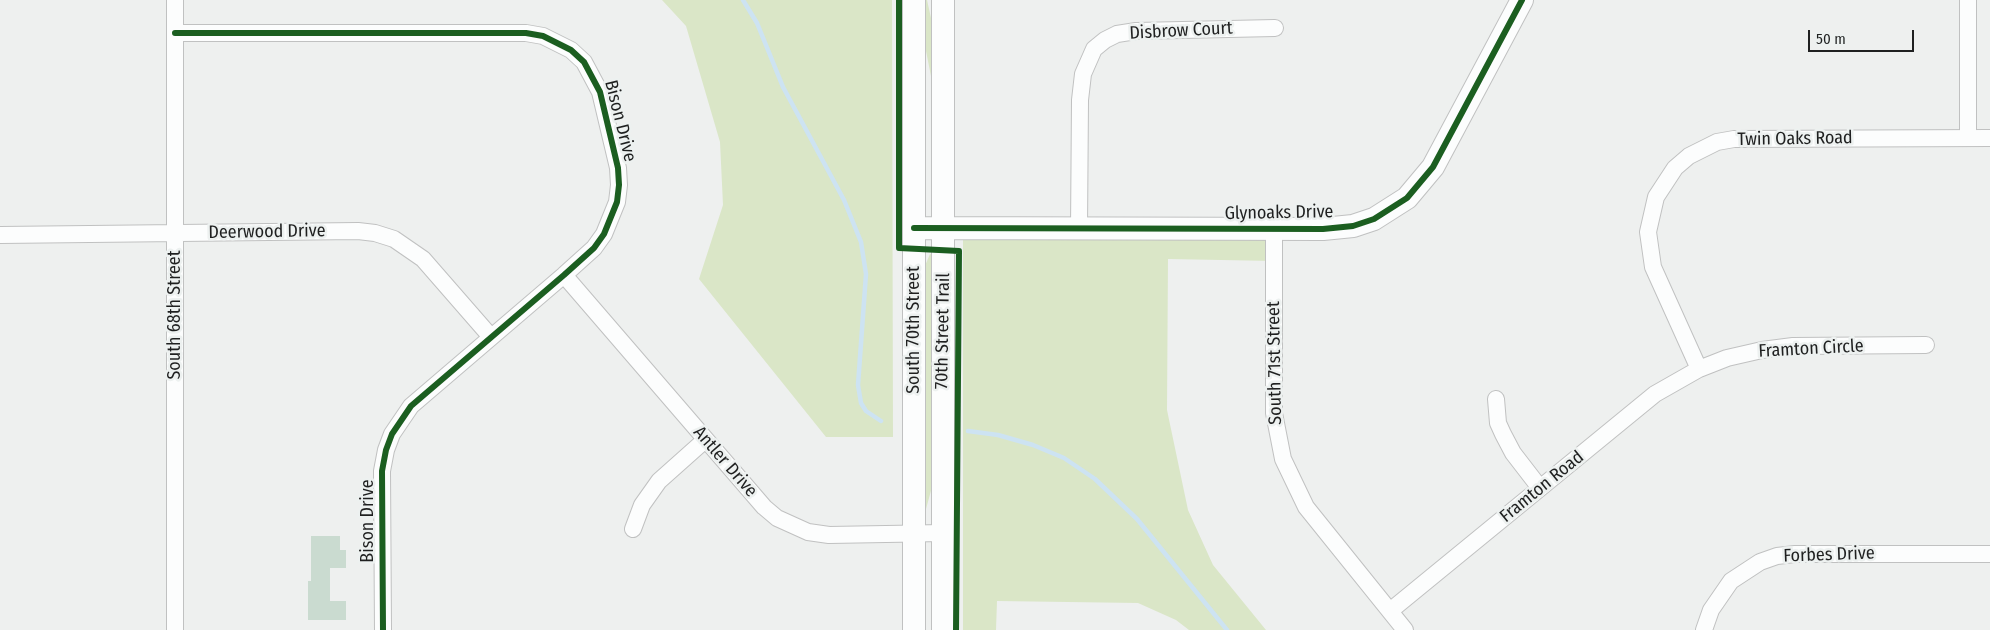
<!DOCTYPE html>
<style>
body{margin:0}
#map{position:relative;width:1990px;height:630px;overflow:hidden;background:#eef0ef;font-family:"Fira Sans Condensed",sans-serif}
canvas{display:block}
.scale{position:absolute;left:1808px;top:30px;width:106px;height:22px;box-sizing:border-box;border:2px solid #1f2020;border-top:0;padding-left:6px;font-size:15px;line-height:18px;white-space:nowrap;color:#1f2020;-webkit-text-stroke:4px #edf1f0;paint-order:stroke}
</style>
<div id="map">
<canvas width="1990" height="630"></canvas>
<div class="scale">50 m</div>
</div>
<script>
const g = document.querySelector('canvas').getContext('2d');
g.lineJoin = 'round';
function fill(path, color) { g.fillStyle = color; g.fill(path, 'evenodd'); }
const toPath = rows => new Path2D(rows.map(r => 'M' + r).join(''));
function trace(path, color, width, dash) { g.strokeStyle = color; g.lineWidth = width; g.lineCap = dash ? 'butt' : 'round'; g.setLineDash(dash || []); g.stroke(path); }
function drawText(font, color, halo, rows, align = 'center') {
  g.font = font + ' "Fira Sans Condensed",sans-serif'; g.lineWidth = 5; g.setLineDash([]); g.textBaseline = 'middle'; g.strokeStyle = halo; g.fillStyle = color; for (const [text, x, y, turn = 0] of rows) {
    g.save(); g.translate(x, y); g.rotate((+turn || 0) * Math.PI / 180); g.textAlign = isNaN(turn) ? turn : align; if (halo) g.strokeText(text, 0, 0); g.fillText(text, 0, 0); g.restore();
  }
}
const green = toPath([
 [662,0,892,0,893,437,826,437,699,279,723,205,720,142,686,26],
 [923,0,927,0,931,18,933,76,931,76,925,46],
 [963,228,1274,230,1274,261,1168,259,1167,410,1188,510,1213,565,1266,630,1189,630,1176,620,1138,603,997,601,996,630,963,630],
 [930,254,933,255,932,487,926,509,923,509,924,268]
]);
const stream = toPath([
 [743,0,757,23,783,87,844,200,861,242,866,274,858,385,861,403,866,411,881,421],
 [968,431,998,435,1033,445,1064,458,1095,479,1137,519,1227,630]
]);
const building = toPath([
 [311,536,340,536,340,550,346,550,346,568,330,568,330,601,346,601,346,620,308,620,308,581,311,581]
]);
const street = toPath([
 [175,33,526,33,543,36,571,50,584,62,600,92,618,168,619,185,617,202,604,234,594,248,564,275,411,406,392,434,386,450,382,471,383,630],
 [1968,138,1968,0],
 [1079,229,1080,100,1083,74,1094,49,1105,40,1117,34,1136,31,1275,28],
 [1274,230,1274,413,1283,459,1306,507,1405,630],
 [0,235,358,231,375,233,394,239,423,259,491,337],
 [564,275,764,507,777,518,808,532,829,535,943,533],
 [1699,369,1653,267,1648,232,1656,197,1675,168,1689,156,1717,142,1734,139,1990,138],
 [1496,399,1498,423,1503,434,1513,453,1540,488],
 [633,529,642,505,659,481,705,440],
 [1390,611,1655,394,1699,369,1727,358,1762,350,1793,346,1926,345],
 [175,630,175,0],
 [1704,630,1711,610,1731,581,1760,562,1777,556,1795,554,1990,554]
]);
const secondary = toPath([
 [914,228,1323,229,1353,226,1374,219,1407,198,1433,167,1522,0],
 [914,630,914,0],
 [943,630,943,0]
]);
const cycleway = toPath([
 [899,0,899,248,959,251,956,630],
 [175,33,526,33,543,36,571,50,584,62,600,92,618,168,619,185,617,202,604,234,594,248,564,275,411,406,392,434,386,450,382,471,383,630],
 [914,228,1323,229,1353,226,1374,219,1407,198,1433,167,1522,0]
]);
const streetNames = [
 ["Disbrow Court",1181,31,-3],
 ["Bison Drive",620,121,76],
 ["Twin Oaks Road",1795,139,-1],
 ["Glynoaks Drive",1279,213,-1],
 ["Deerwood Drive",267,232,-1],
 ["South 68th Street",175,315,-90],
 ["South 70th Street",914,330,-90],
 ["70th Street Trail",943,331,-89],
 ["Framton Circle",1811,349,-3],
 ["South 71st Street",1275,363,-91],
 ["Antler Drive",725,462,49],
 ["Framton Road",1542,487,-39],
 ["Bison Drive",368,521,-90],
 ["Forbes Drive",1829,555,-2]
];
fill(green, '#dae6c7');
trace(stream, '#cde3f2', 4.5);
fill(building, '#cadbd0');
trace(street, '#c0c1c1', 18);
trace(secondary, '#c0c1c1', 24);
trace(street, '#fcfdfd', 16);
trace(secondary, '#fcfdfd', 22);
trace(cycleway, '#1b5e20', 6);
drawText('18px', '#1f2020', '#edf1f0', streetNames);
</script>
